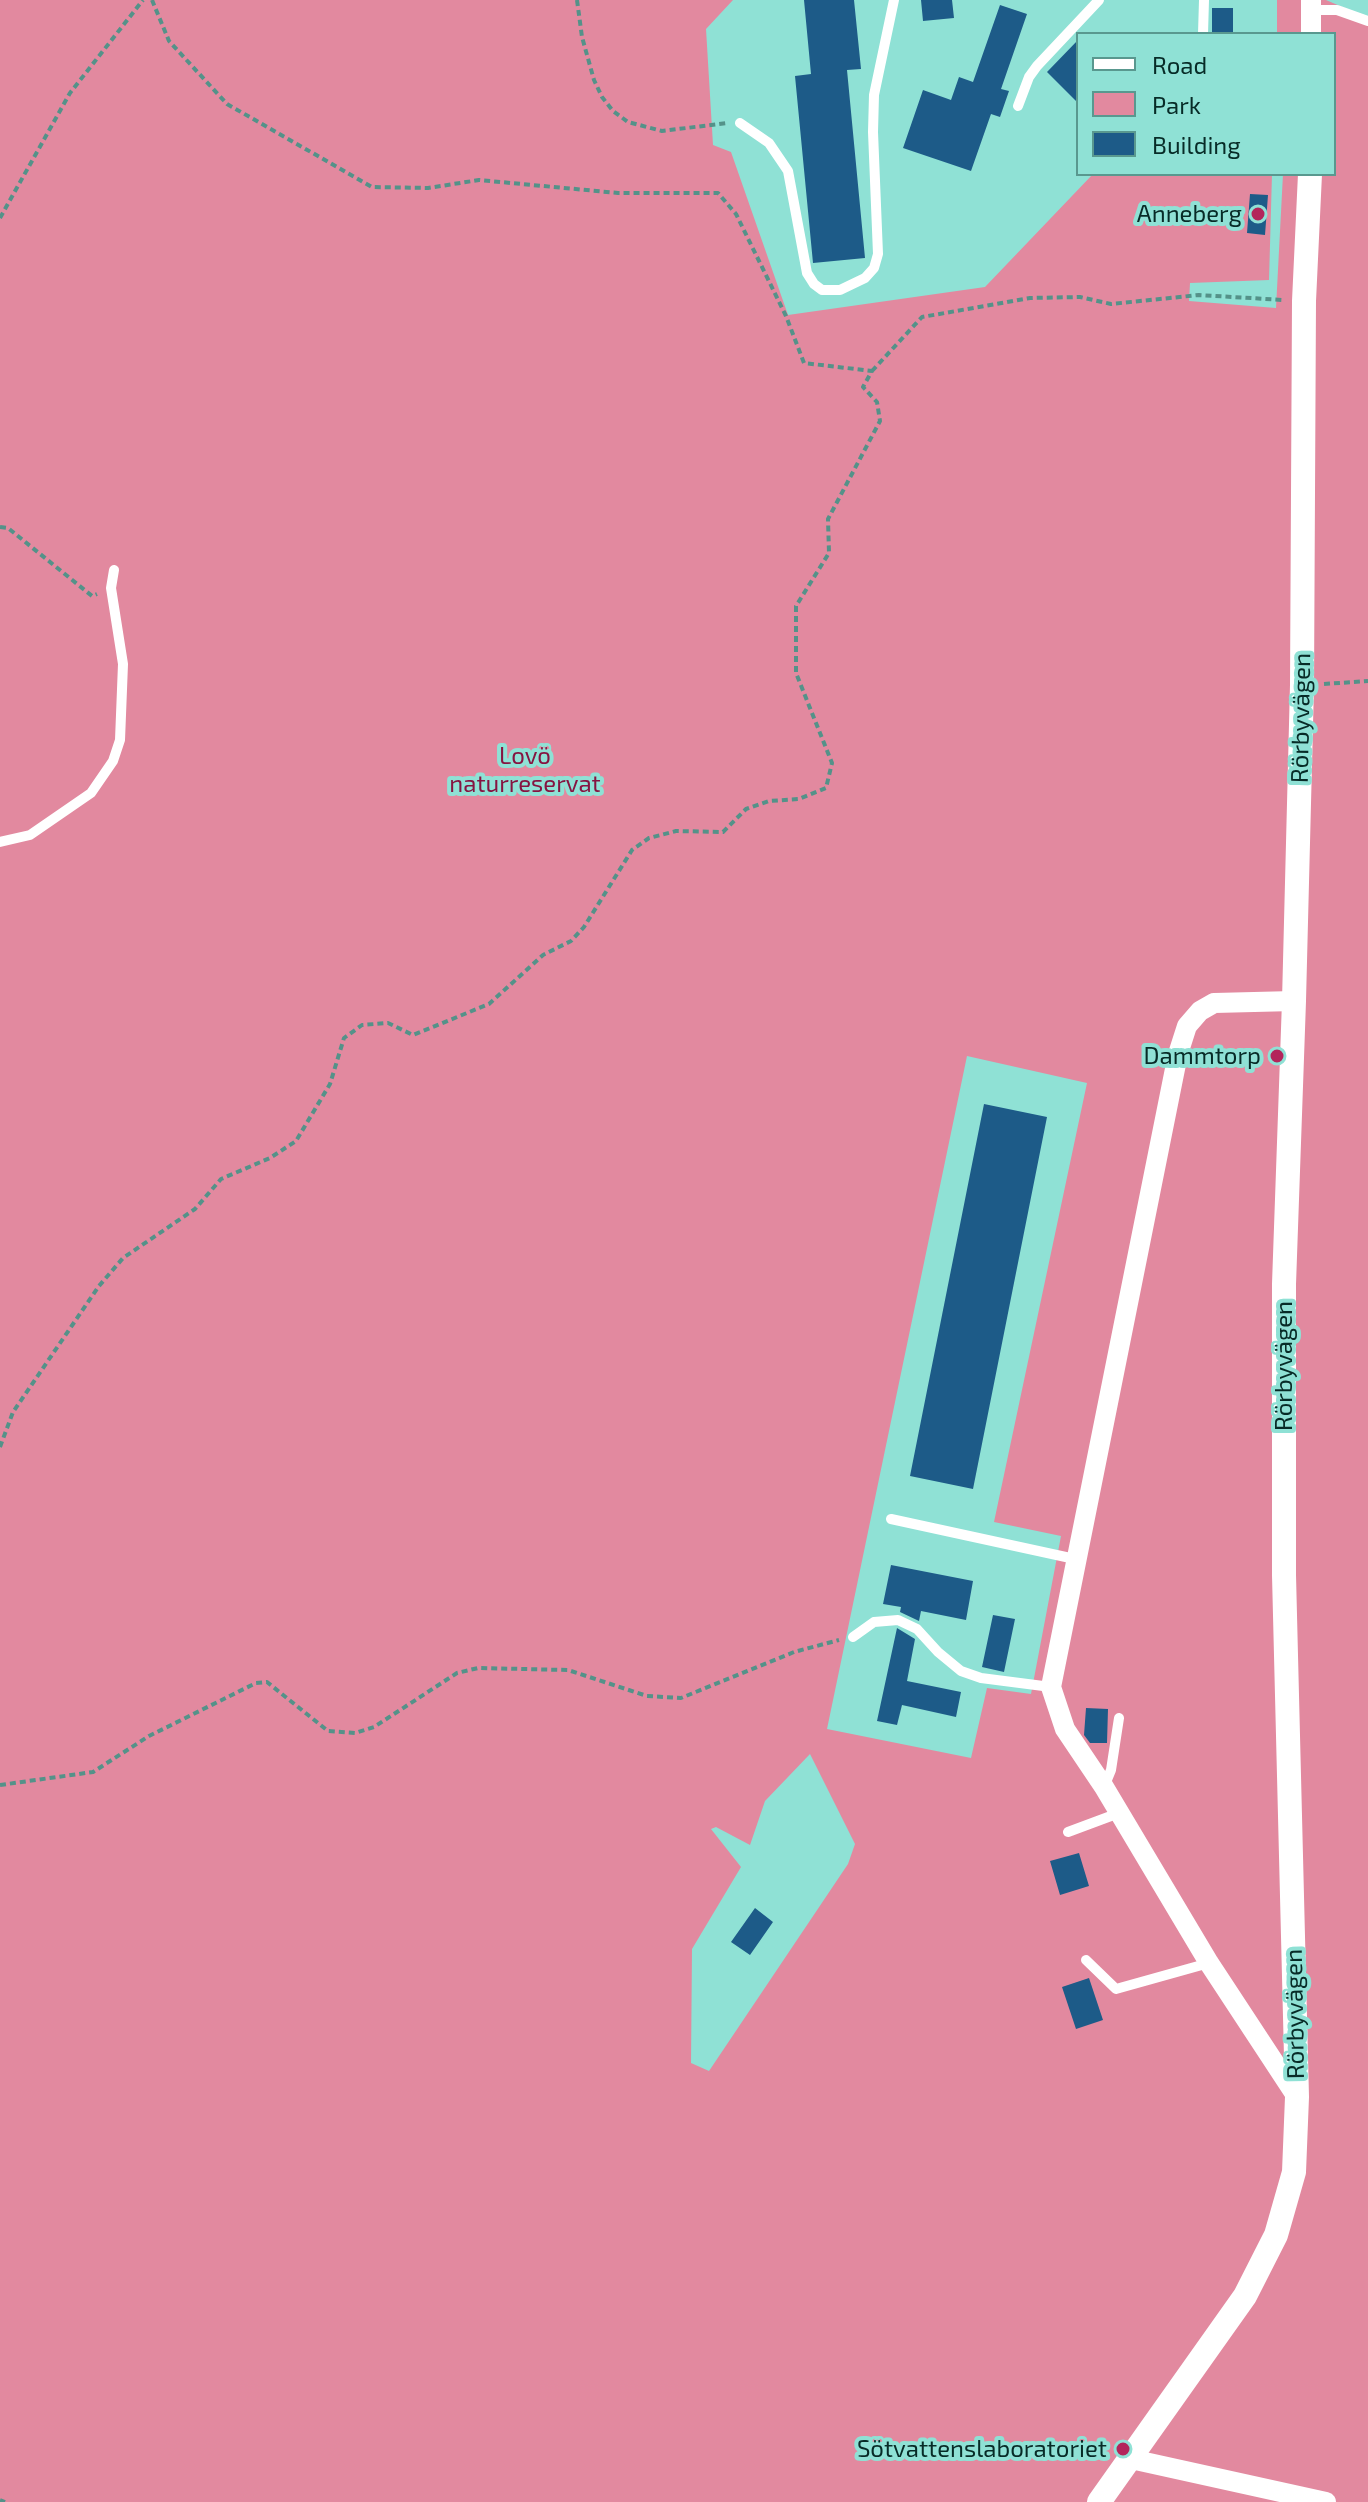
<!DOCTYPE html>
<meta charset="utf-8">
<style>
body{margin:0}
#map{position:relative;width:1368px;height:2502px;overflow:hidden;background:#8fe1d5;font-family:"Exo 2",sans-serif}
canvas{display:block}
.legend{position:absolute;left:1076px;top:32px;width:260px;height:144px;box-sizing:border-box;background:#8fe1d5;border:2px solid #59988f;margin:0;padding:10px 14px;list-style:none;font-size:24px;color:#072b27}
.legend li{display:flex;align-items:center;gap:16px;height:40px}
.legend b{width:40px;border:2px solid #59988f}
</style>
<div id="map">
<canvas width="1368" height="2502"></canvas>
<ul class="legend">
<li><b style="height:10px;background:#fff"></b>Road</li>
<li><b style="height:22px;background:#e2899f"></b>Park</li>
<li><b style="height:22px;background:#1d5b88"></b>Building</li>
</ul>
</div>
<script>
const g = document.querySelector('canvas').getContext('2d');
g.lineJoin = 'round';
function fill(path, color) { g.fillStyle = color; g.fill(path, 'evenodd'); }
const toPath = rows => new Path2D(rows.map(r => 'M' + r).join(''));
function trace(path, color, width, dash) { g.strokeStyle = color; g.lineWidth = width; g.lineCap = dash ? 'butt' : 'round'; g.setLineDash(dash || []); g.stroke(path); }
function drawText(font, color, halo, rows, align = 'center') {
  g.font = font + ' "Exo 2",sans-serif'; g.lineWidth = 8; g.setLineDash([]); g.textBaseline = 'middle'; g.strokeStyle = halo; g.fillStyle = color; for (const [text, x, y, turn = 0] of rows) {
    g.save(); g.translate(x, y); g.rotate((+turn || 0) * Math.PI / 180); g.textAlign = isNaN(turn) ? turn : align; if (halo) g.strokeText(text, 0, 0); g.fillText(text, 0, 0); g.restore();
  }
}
const green = toPath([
 [0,0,733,0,706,29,713,145,731,152,788,315,985,287,1093,174,1272,174,1269,280,1190,283,1189,301,1276,308,1283,174,1334,174,1334,34,1277,34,1277,0,1326,0,1368,18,1368,2502,0,2502],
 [967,1056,1087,1083,994,1522,1061,1536,1031,1694,987,1688,971,1758,827,1729],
 [810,1754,855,1844,848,1864,709,2071,691,2063,692,1949,741,1867,711,1829,716,1827,750,1845,765,1801]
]);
const building = toPath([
 [804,0,854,0,861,69,847,70,865,258,813,263,795,76,811,74],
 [921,0,952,0,954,18,923,21],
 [1000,5,1027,14,1001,89,1009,91,1000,117,991,114,971,171,903,148,923,90,951,100,959,77,973,82],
 [1212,8,1233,8,1233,34,1212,34],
 [1078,40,1078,103,1047,72],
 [1250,194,1268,195,1265,235,1247,233],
 [984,1104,1047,1117,973,1489,910,1476],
 [891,1565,973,1581,966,1620,921,1611,919,1621,900,1612,901,1607,883,1604],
 [993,1615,1015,1619,1004,1672,982,1667],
 [897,1628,915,1639,907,1681,961,1692,956,1717,902,1705,897,1725,877,1721],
 [1086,1708,1108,1709,1107,1743,1090,1743,1084,1735],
 [1079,1853,1089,1886,1060,1895,1050,1861],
 [755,1908,773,1922,750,1955,731,1942],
 [1089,1978,1103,2020,1076,2029,1062,1987]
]);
const path = toPath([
 [577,0,582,37,594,80,602,97,613,111,628,122,662,131,727,123],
 [0,218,70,93,143,0],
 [872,371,922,317,1030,298,1080,297,1111,304,1199,295,1283,300],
 [0,527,8,528,92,596,97,594],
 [1324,684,1368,681],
 [0,1447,13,1412,99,1286,123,1258,195,1209,221,1179,270,1158,296,1141,330,1084,344,1038,362,1025,388,1023,413,1035,489,1004,543,955,571,941,584,927,632,850,649,838,676,831,723,832,746,809,769,801,799,799,826,788,832,763,796,673,796,606,829,553,828,519,880,421,877,402,863,387,872,371,804,363,786,316,736,214,718,193,618,193,479,180,428,188,372,187,227,104,169,41,152,0],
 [0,1785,93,1772,149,1736,256,1683,267,1682,328,1731,355,1733,374,1727,457,1673,478,1668,568,1670,647,1696,681,1698,794,1652,839,1640],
 [0,2500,5,2502]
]);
const service = toPath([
 [1311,10,1337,10,1368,21],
 [1203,34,1204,0],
 [1018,106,1029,77,1037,66,1099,0],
 [740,123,769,143,788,171,807,273,814,284,822,290,840,290,865,278,874,268,878,254,873,132,874,95,894,0],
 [0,842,30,835,91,793,113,761,120,740,123,664,111,588,114,570],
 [891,1519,1075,1559],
 [853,1637,874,1622,898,1620,917,1629,938,1652,961,1671,981,1678,1051,1687],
 [1104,1787,1111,1770,1119,1718],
 [1068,1832,1119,1813],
 [1086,1960,1116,1989,1209,1963]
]);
const minor = toPath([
 [1311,34,1311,0],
 [1294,1001,1214,1003,1200,1011,1187,1026,1178,1054,1051,1687,1065,1729,1104,1787,1209,1963,1297,2097],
 [1131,2459,1326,2502]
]);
const tertiary = toPath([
 [1099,2502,1245,2296,1276,2235,1294,2172,1297,2097,1284,1575,1284,1284,1294,1001,1302,685,1304,301,1310,174]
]);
const markers = [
 [1258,214,8,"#b3255b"],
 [1277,1056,8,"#b3255b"],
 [1123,2449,8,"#b3255b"]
];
const poiNames = [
 ["Anneberg",1242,214],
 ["Dammtorp",1261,1056],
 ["Sötvattenslaboratoriet",1107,2449]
];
const streetNames = [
 ["Rörbyvägen",1301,718,-89],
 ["Rörbyvägen",1284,1366,-90],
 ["Rörbyvägen",1295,2014,-91]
];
const parkNames = [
 ["Lovö",525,756],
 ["naturreservat",525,784]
];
fill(green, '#e2899f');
fill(building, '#1d5b88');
trace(path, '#549289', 4, [6, 4]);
trace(service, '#fff', 10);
trace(minor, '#fff', 20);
trace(tertiary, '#fff', 24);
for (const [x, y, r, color] of markers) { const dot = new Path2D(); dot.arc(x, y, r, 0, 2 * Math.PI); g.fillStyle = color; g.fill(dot); trace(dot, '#8fe1d5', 3); }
drawText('24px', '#072b27', '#8fe1d5', poiNames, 'right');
drawText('24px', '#072b27', '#8fe1d5', streetNames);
drawText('24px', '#861441', '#8fe1d5', parkNames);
</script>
